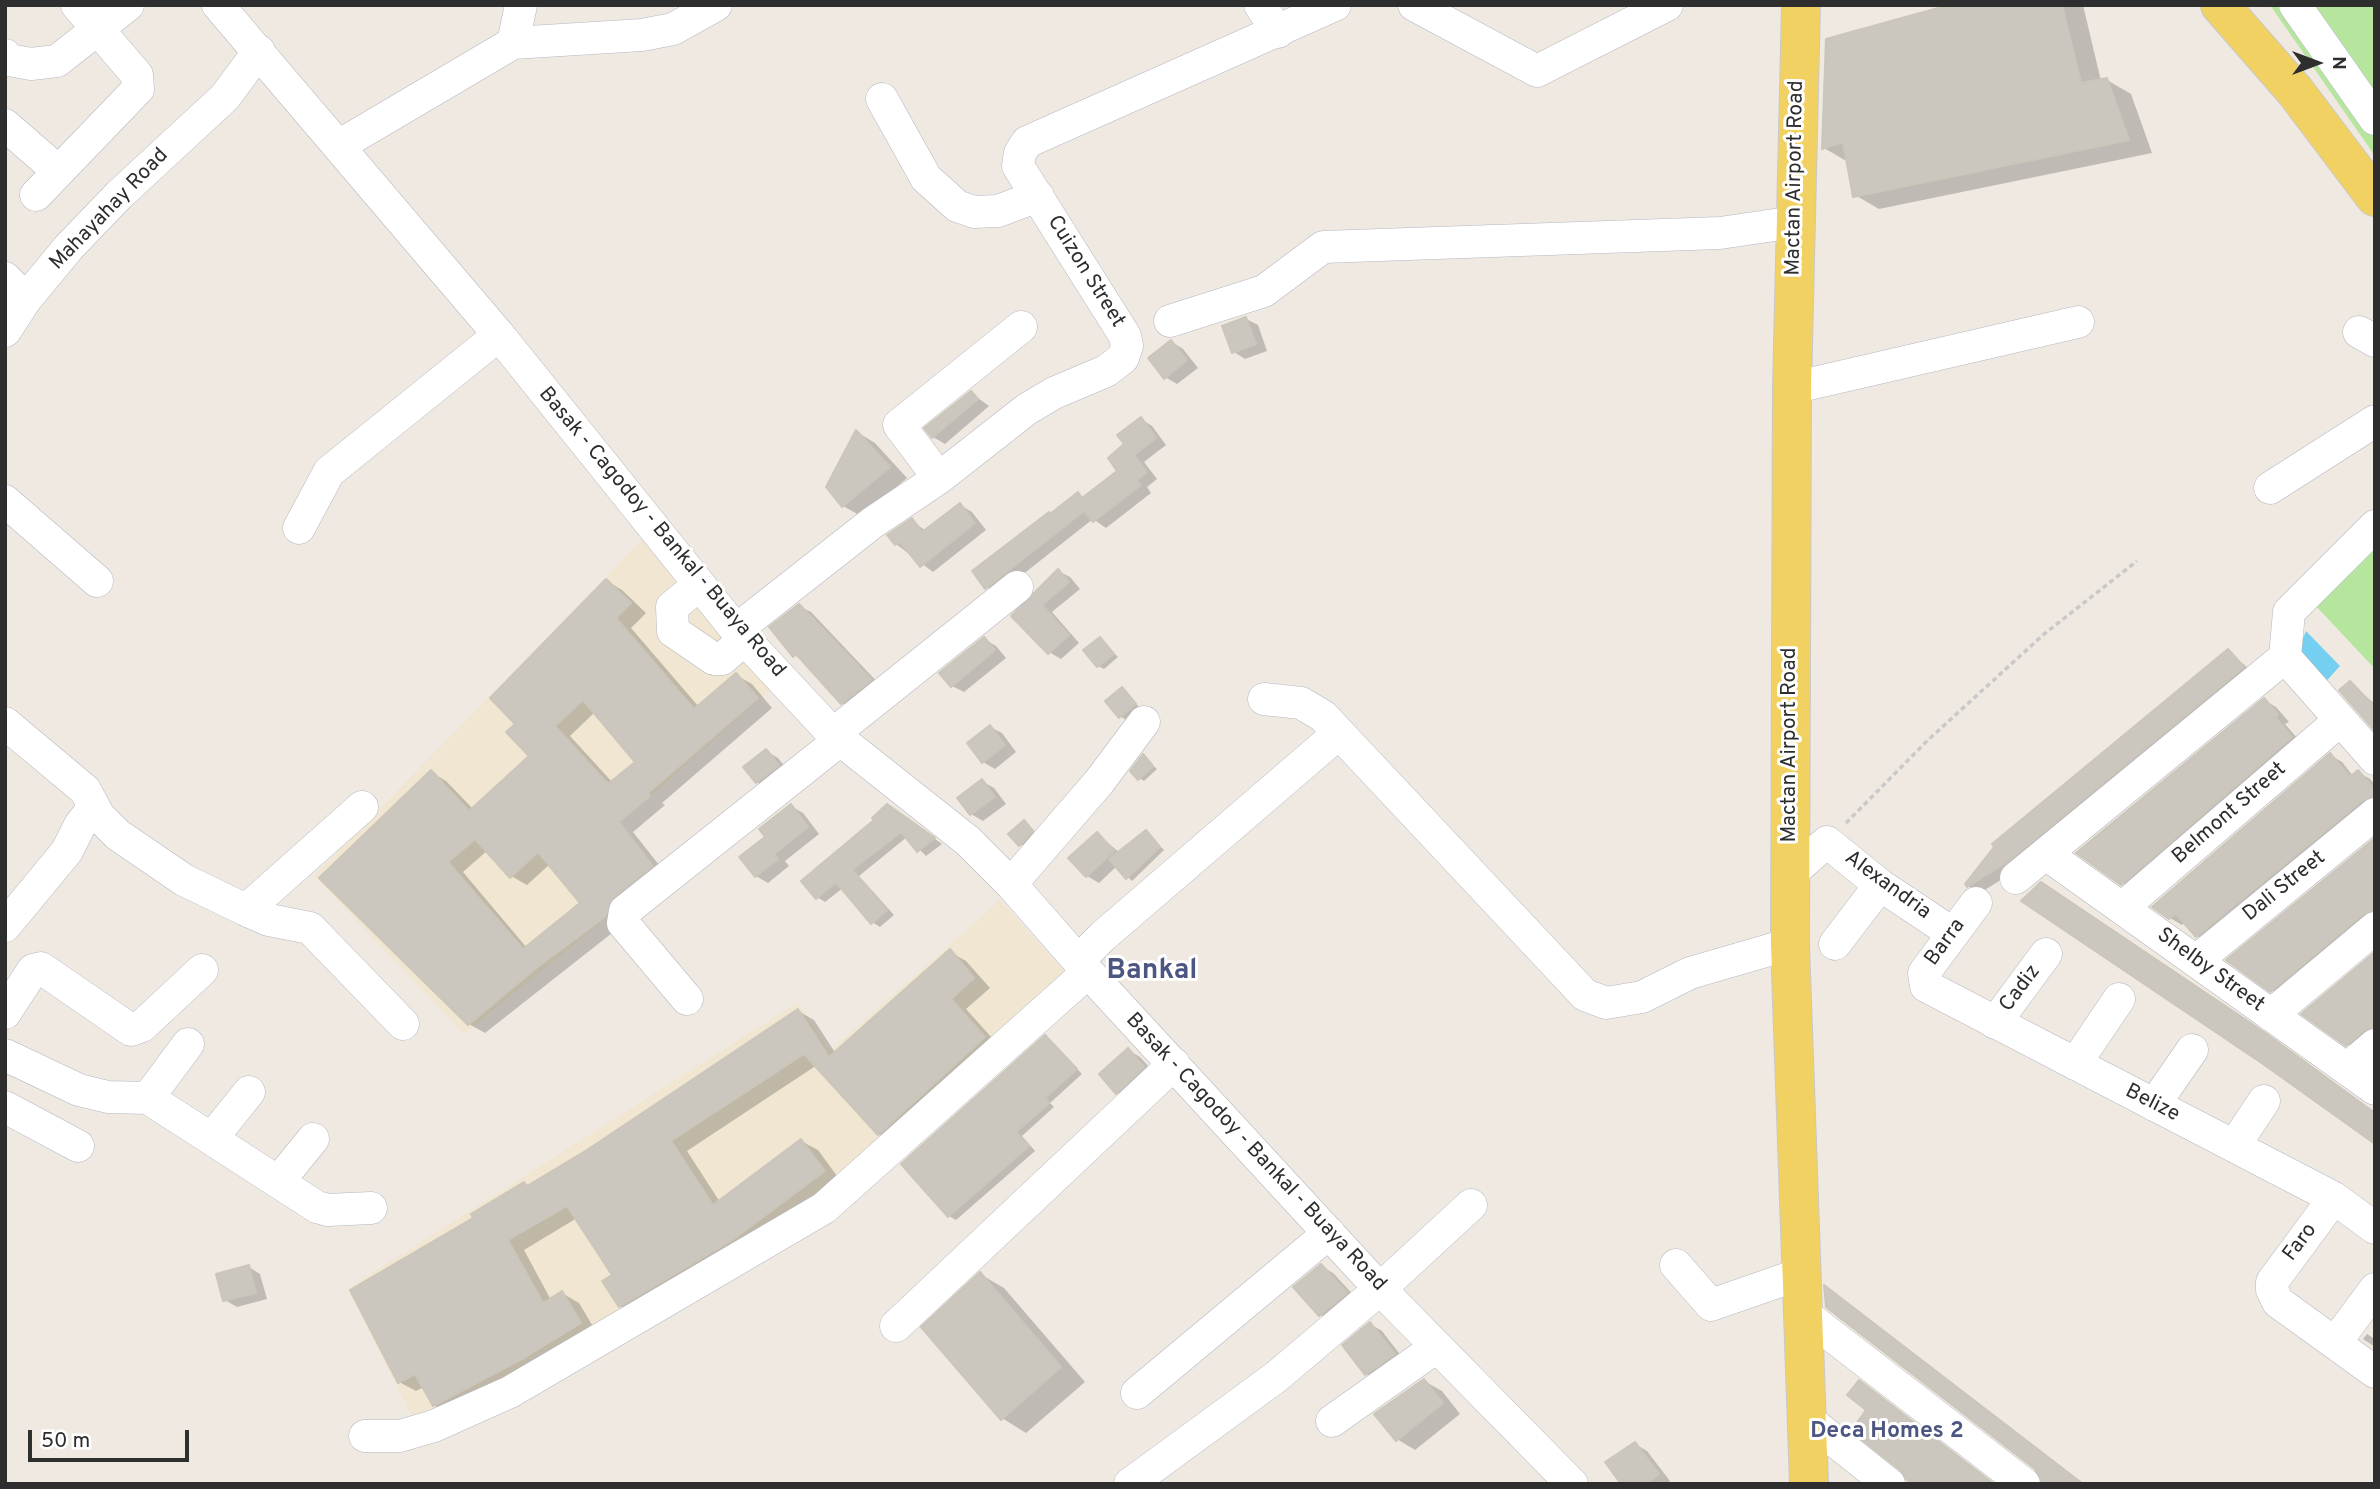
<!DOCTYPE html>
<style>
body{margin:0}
#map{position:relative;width:2380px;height:1489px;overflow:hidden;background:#efe9e1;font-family:Overpass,sans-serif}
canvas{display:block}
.frame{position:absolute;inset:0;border:7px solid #2e2e2e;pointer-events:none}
.north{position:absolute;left:2282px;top:28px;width:70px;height:70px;-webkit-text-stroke:5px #fff;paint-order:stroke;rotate:90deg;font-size:19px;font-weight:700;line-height:28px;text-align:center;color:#2e2e2e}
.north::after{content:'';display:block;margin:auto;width:24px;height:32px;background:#2e2e2e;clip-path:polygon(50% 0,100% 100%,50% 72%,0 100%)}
.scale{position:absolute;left:28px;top:1430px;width:161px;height:32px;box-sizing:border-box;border:4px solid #2e2e2e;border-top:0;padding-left:9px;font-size:21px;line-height:24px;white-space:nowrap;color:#2e2e2e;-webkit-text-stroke:5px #fff;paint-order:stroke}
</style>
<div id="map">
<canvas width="2380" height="1489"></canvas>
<div class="frame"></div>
<div class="north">N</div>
<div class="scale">50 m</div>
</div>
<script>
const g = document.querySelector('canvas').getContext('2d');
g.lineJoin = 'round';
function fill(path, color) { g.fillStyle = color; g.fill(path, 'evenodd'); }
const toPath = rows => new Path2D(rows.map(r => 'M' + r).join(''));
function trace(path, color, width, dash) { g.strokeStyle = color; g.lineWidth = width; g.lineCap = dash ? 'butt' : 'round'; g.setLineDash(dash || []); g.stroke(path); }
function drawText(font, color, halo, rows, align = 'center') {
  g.font = font + ' Overpass,sans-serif'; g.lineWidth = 6; g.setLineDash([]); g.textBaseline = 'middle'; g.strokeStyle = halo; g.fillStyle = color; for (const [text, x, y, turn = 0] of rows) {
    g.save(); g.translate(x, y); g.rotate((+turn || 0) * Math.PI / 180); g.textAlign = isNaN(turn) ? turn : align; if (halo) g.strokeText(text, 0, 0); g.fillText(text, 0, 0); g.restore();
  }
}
const education = toPath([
 [647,535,773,687,621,823,661,874,464,1034,314,876],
 [1000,900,1067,974,826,1187,580,1338,417,1426,347,1289,798,1002,830,1051]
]);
const green = toPath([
 [2270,5,2375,5,2375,156],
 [2375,549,2375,669,2316,606]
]);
const water = toPath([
 [2306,631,2340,666,2320,688,2301,658,2301,643]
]);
const shadow = toPath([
 [1956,5,2083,5,2101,81,2107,80,2131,94,2152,153,1879,209,1855,195,1848,162,1824,148],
 [1246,319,1258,325,1267,351,1245,359,1234,352],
 [1172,342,1183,349,1198,368,1177,384,1165,377],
 [971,393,989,406,945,444,933,437,927,428],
 [1141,419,1152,426,1166,445,1144,462,1157,479,1147,487,1151,493,1106,528,1093,519,998,594,987,587,1051,515,1078,494,1085,498,1120,471,1127,445],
 [857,432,875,443,907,478,861,516,843,506],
 [960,505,972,512,986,530,933,572,896,544,912,521,926,531],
 [1058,571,1070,577,1080,589,1052,612,1079,643,1061,659,1049,652,1013,616],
 [607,581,622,590,646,613,631,628,699,707,736,675,752,684,772,708,662,803,665,805,633,832,667,875,621,926,485,1033,469,1024,322,878,431,772,446,781,473,809,531,756,518,724],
 [595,712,638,762,613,783,570,736],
 [488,850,511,876,527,885,550,864,582,903,527,948,463,872],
 [799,606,811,612,882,687,854,709,842,703,804,661,794,655],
 [984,639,996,646,1006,658,964,692,952,686],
 [1100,639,1118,657,1104,669,1098,666],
 [2228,651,2255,674,2018,869,1980,893,1968,886],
 [2350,683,2375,704,2375,730],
 [1122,689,1140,708,1126,720,1120,716],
 [2264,700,2276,707,2289,722,2285,724,2303,745,2134,890,2122,883],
 [990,727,1002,733,1016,752,995,769,983,762],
 [766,751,778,758,789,772,769,789,757,782],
 [2330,755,2342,762,2353,776,2358,772,2370,779,2375,785,2375,806,2209,943,2197,936,2185,922,2182,925,2170,918],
 [1143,757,1157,769,1144,781,1139,778],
 [982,781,994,788,1006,804,983,821,971,814],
 [791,806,803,813,819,834,785,861,789,866,768,883,756,876,767,837],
 [896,811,942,844,926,856,907,837,859,876,894,915,880,927,872,922,843,888,825,902,817,897],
 [1024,822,1037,834,1025,848,1011,834],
 [1146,832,1164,850,1132,881,1117,866,1099,883,1087,876,1097,834,1120,853],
 [2375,840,2375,920,2283,997,2271,990],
 [950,952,966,961,990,988,966,1009,1000,1047,895,1143,879,1134,817,1065,687,1151,720,1202,801,1141,818,1150,840,1180,636,1315,620,1306,614,1276,577,1218,524,1250,551,1300,562,1293,579,1303,597,1333,450,1415,434,1405,424,1387,416,1391,399,1382,476,1219,524,1184,529,1187,588,1152,798,1011,814,1020,836,1054],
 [2375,954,2375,1039,2359,1051,2347,1044],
 [1046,1037,1082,1074,1050,1103,1054,1107,1022,1136,1035,1151,956,1220,949,1216],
 [1128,1050,1140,1057,1155,1074,1129,1099,1117,1092],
 [1321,1266,1333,1273,1358,1300,1332,1322,1321,1315,1295,1287],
 [249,1267,260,1274,267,1299,237,1307,225,1300],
 [980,1274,1004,1288,1085,1382,1026,1433,1002,1418],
 [1826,1288,1836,1294,2084,1484,2042,1484,2037,1468],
 [1370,1324,1382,1331,1405,1361,1378,1381,1366,1374],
 [2367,1334,2375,1339,2375,1347,2363,1339],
 [1424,1381,1442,1391,1460,1414,1415,1450,1397,1439],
 [1859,1382,1871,1389,1994,1484,1915,1484,1869,1409],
 [1635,1444,1647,1451,1670,1481,1666,1484,1623,1484]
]);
const building = toPath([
 [1949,5,2062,5,2081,83,2107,78,2129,140,1853,197,1843,142,1822,149,1826,39,1949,5],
 [1246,317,1256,344,1232,353,1222,326,1246,317],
 [1171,340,1187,360,1164,379,1148,358,1171,340],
 [971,391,978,399,932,438,924,428,971,391],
 [1141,417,1156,438,1134,455,1147,472,1137,480,1141,485,1093,522,1084,511,985,589,972,571,1049,512,1050,514,1078,492,1082,498,1117,471,1108,458,1124,444,1117,435,1141,417],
 [856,430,890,467,842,507,826,487,856,430],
 [960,503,975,523,920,567,900,542,895,545,887,535,912,518,922,532,960,503],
 [1058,569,1069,582,1042,605,1069,635,1048,654,1011,616,1058,569],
 [606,579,631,603,616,618,694,709,736,673,758,698,648,793,650,796,619,822,653,866,614,897,605,917,535,969,468,1025,319,878,431,770,469,811,529,756,506,732,515,724,490,698,606,579],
 [583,700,635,762,608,784,555,726,583,700],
 [475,839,510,878,538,852,580,903,523,949,448,862,475,839],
 [799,604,872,680,841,704,796,654,793,657,769,627,799,604],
 [984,637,995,650,951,687,939,673,984,637],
 [1100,637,1114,654,1097,667,1083,650,1100,637],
 [2228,649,2244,667,2006,863,1967,887,1965,884,1994,847,1992,844,2228,649],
 [2350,681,2375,707,2375,731,2339,690,2350,681],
 [1122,687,1136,704,1119,718,1105,701,1122,687],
 [2264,698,2278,714,2275,717,2292,737,2121,885,2076,853,2264,698],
 [990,725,1005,745,982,763,967,743,990,725],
 [766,749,779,765,756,783,743,767,766,749],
 [2330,753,2350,777,2358,770,2375,790,2375,796,2363,800,2196,937,2176,914,2169,919,2152,907,2330,753],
 [1143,754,1153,766,1138,780,1130,771,1143,754],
 [982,779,995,797,970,815,957,798,982,779],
 [791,804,808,827,774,854,778,859,755,877,739,857,765,837,759,829,791,804],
 [887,804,935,838,917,852,901,832,852,870,887,910,871,924,836,882,816,899,801,881,874,820,872,818,887,804],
 [1024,820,1033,831,1019,846,1008,834,1024,820],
 [1146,830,1160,847,1126,879,1109,859,1146,830],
 [1097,832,1114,851,1086,877,1068,858,1097,832],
 [2375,838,2375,910,2363,914,2270,992,2226,960,2375,838],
 [2041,882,2264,1032,2375,1113,2375,1144,2263,1064,2021,901,2041,882],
 [950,949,974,978,951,999,985,1037,878,1135,804,1054,671,1141,713,1205,801,1139,825,1171,731,1241,619,1307,602,1281,612,1275,567,1206,508,1240,543,1303,562,1291,581,1323,524,1358,433,1406,415,1374,398,1383,350,1290,473,1218,471,1214,524,1182,527,1186,587,1150,798,1009,829,1057,950,949],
 [2375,952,2375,1027,2363,1031,2346,1046,2301,1014,2375,952],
 [1045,1035,1077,1069,1045,1098,1049,1103,1016,1132,1029,1146,948,1217,901,1164,1045,1035],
 [1128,1048,1144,1067,1116,1094,1099,1074,1128,1048],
 [1321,1264,1347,1293,1319,1316,1293,1287,1321,1264],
 [249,1265,256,1293,223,1301,216,1274,249,1265],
 [980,1272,1061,1367,1001,1420,921,1327,980,1272],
 [1824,1285,2083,1484,2042,1484,2035,1469,1826,1307,1824,1285],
 [1370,1322,1395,1354,1365,1375,1342,1345,1370,1322],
 [1424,1379,1443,1403,1396,1441,1374,1414,1424,1379],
 [1859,1380,1994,1484,1912,1484,1906,1479,1900,1470,1851,1431,1866,1410,1847,1395,1859,1380],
 [1635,1442,1659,1474,1646,1484,1621,1484,1605,1462,1635,1442]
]);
const path = toPath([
 [1846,823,1928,740,2043,635,2137,561]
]);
const minor = toPath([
 [218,5,499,335,736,630,833,734,968,841,1011,884,1088,972,1380,1289,1572,1484],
 [1260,5,1278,32],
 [1414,5,1537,71,1667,5],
 [2295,5,2375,119],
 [513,43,521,5],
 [5,55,9,60,31,64,57,61,128,5],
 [882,99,926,178,957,206,974,212,998,211,1038,196],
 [5,125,58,171],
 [340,145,513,43,642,35,673,29,716,5],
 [36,195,138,89,137,75,77,5],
 [5,278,26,299],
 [1170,321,1264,291,1323,247,1720,233,1795,222],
 [5,331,26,299,69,247,119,195,225,97,259,51],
 [2359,332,2375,341],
 [1792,388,2078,322],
 [939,478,899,425,1021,327],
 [2270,488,2375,421],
 [5,501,97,581],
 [2375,526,2289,612,2285,657,2375,759],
 [299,528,329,472,499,335],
 [699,585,672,607,673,631,714,659,722,659,745,639],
 [736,630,872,523,939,478,1027,409,1054,393,1106,371,1123,358,1127,346,1125,336,1018,166,1020,153,1027,142,1335,5],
 [1264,699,1301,703,1323,716,1585,995,1606,1003,1642,997,1690,973,1790,944],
 [5,723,85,790,99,816,118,835,184,880,246,910,362,807],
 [833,734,1017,587],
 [2046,854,2375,1089],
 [1790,874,1827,842,1880,885,1952,933],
 [2016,878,2285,657],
 [1011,884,1099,782,1144,722],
 [1976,903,1924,973,1926,986,2334,1198,2375,1228],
 [2122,908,2339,721],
 [246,910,269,920,310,928,403,1024],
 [5,926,67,851,80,825,94,807],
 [1835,944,1880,885],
 [1078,961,1103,936,1339,733],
 [2196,961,2375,814],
 [687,999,623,923,625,911,840,740],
 [5,1013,33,970,41,968,131,1030,142,1026,202,970],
 [2271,1015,2375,928],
 [1995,1023,2046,954],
 [5,1055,79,1090,108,1097,148,1098,317,1207,328,1210,371,1208],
 [2075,1064,2119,999],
 [2347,1069,2375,1045],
 [148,1098,188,1044],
 [2154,1105,2192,1050],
 [5,1107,78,1146],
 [212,1138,249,1092],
 [2234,1146,2264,1101],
 [278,1182,313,1139],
 [2334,1198,2272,1282,2272,1290,2278,1302,2375,1372],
 [1676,1265,1711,1305,1803,1273],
 [1804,1314,2024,1484],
 [896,1326,1174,1064],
 [2335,1343,2375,1289],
 [1137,1393,1329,1233],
 [1807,1419,1889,1484],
 [1332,1421,1435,1348],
 [365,1436,400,1436,434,1426,510,1392,824,1208,1088,972],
 [1130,1484,1276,1377,1380,1289,1471,1205]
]);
const major = toPath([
 [1801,5,1792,388,1790,944,1809,1484],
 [2220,5,2295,91,2375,197]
]);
const streetNames = [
 ["Mactan Airport Road",1796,178,-89],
 ["Mahayahay Road",110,210,-46],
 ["Cuizon Street",1085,272,58],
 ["Basak - Cagodoy - Bankal - Buaya Road",661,533,50],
 ["Mactan Airport Road",1791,745,-90],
 ["Belmont Street",2230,814,-41],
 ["Alexandria",1887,886,36],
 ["Dali Street",2285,887,-39],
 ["Barra",1946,943,-54],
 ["Shelby Street",2210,971,36],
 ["Cadiz",2021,989,-53],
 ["Belize",2152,1104,27],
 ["Basak - Cagodoy - Bankal - Buaya Road",1255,1153,47],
 ["Faro",2301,1243,-53]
];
const neighbourhoodNames = [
 ["Deca Homes 2",1887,1432]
];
const districtNames = [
 ["Bankal",1152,972]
];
fill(education, '#f0e6d1');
fill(green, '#b6e59e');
fill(water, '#75cff0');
fill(shadow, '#0003');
fill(building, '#cbc7bf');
trace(building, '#cbc5ba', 2);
trace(minor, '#b4b7c1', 33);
trace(major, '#c9c9c9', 40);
trace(path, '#c9c9c9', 3.5, [5, 3.5]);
trace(minor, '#fff', 32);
trace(major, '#f2d163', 38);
drawText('21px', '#2e2e2e', '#fff', streetNames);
drawText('bold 23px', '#4d5680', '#fff', neighbourhoodNames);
drawText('bold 28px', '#4d5680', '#fff', districtNames);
</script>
